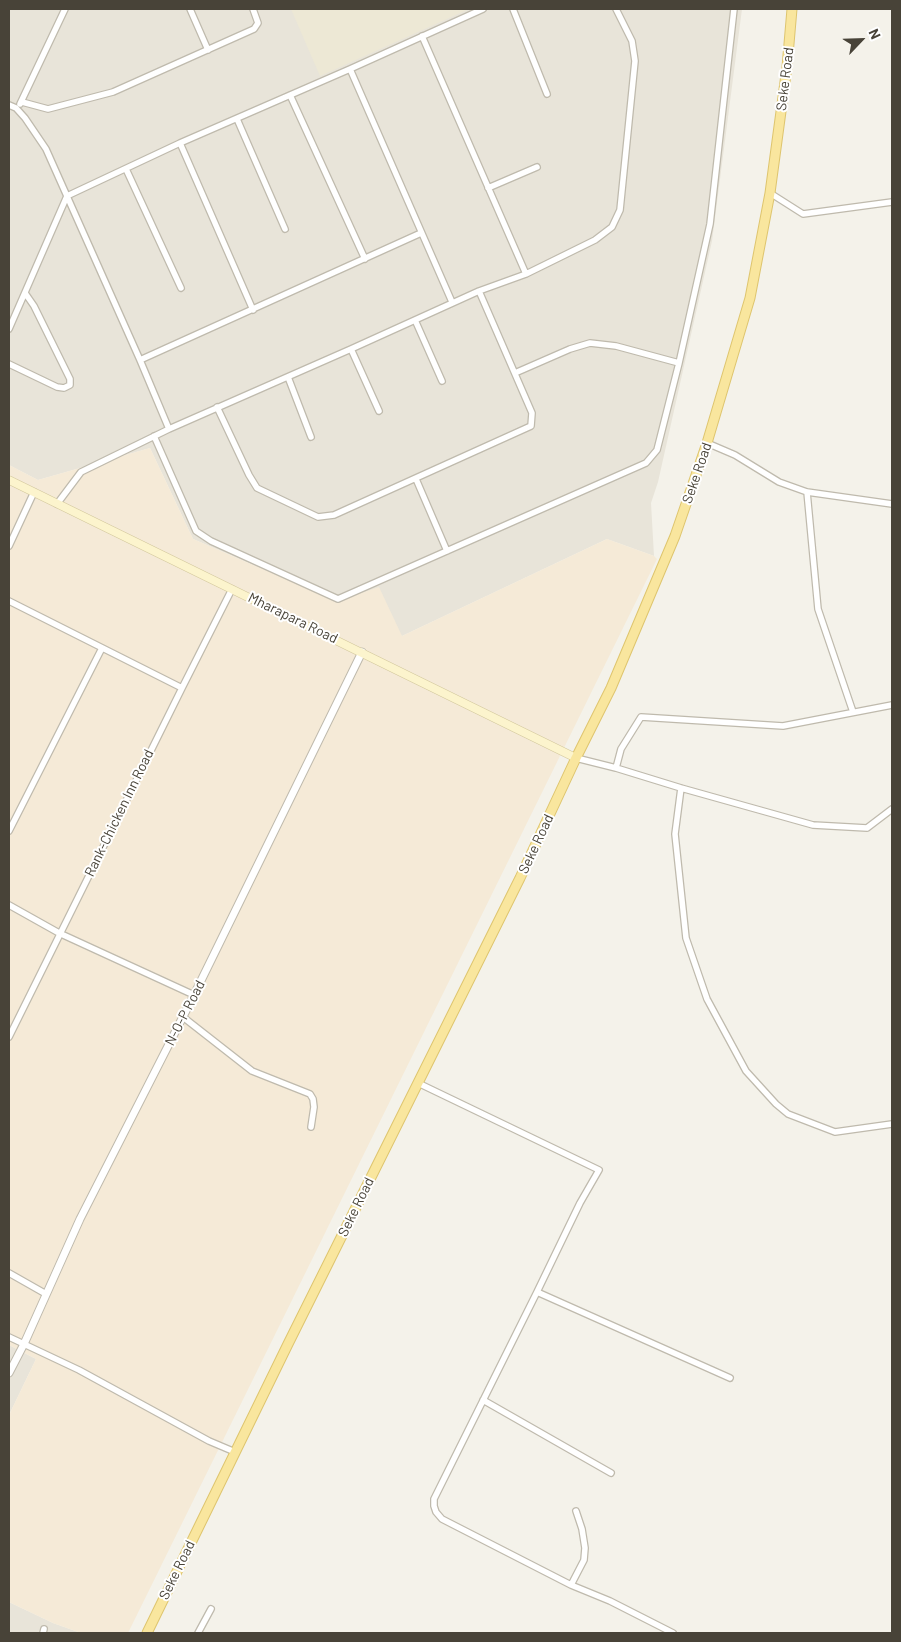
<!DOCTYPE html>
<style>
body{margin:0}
#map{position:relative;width:901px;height:1642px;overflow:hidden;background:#f4f2ea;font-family:Barlow,sans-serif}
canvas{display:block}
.frame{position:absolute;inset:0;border:10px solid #484338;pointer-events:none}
.north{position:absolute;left:836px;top:15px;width:50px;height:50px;-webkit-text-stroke:4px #fff;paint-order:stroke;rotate:66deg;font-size:14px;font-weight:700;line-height:20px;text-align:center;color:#484338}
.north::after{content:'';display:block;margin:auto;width:18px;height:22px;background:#484338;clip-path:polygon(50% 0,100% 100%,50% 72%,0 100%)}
</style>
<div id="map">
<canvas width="901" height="1642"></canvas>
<div class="frame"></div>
<div class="north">N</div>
</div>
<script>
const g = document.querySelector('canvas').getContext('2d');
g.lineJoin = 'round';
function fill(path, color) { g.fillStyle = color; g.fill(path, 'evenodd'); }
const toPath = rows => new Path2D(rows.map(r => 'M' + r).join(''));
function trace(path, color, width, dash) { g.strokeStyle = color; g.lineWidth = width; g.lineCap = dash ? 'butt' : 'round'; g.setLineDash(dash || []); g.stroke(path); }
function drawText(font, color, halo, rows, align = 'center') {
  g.font = font + ' Barlow,sans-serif'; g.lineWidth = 4; g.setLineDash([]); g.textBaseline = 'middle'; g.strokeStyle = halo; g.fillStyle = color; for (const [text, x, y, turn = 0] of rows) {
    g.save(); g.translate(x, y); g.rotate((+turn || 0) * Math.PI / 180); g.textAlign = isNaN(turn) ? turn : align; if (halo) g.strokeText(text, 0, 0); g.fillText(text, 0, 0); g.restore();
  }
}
const residential = toPath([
 [9,9,742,9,712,241,658,482,651,503,654,556,607,539,402,636,337,601,193,539,150,448,38,480,9,465],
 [9,1345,36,1359,9,1415],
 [9,1602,53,1623,81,1633,9,1633]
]);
const commercial = toPath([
 [150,448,193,539,337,601,379,587,402,636,607,539,654,556,657,559,128,1633,81,1633,53,1623,9,1602,9,1415,36,1359,9,1345,9,465,38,480]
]);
const education = toPath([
 [291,9,469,9,320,76]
]);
const minor = toPath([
 [190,9,208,50],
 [513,9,547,94],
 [422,36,526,274],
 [350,69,452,302],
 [290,95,365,259],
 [22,102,48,109,113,92,254,29,258,23,253,9],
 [20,104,65,9],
 [9,105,16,108,25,118,46,149,140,360,169,429],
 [237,119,285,229],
 [180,143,253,310],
 [126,169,181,288],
 [488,188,537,167],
 [770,193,803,214,892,202],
 [415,320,442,381],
 [9,329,67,196,180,143,350,69,483,9],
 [351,349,379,411],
 [140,360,421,233],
 [9,364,57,387,64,388,70,385,70,379,34,306,25,293],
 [515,373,570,349,590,343,616,346,679,363],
 [288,377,311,437],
 [217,407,249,475,257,488,318,517,334,515,531,426,532,413,479,291],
 [154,436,196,531,211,541,338,599,646,463,657,450,679,363,710,224,734,9],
 [707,443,735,455,779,482,807,492,892,504],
 [416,479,447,551],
 [807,492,818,609,853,712],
 [57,504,81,472,169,429,351,349,479,291,526,274,595,240,612,227,620,210,635,61,632,41,616,9],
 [9,546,34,492],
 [9,601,182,688],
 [576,758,616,768,681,788,813,825,867,828,892,809],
 [616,768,621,749,641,717,783,726,892,705],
 [681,788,675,834,686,938,707,999,746,1071,776,1104,788,1114,835,1132,892,1124],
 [9,831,102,648],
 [9,905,59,933,194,995],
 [183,1017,252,1071,310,1094,313,1099,314,1107,311,1127],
 [9,1037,182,688,232,589],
 [418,1083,599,1170,580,1203,537,1292,434,1499,434,1506,436,1512,442,1519,571,1585,610,1601,673,1633],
 [9,1273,46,1294],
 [537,1292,730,1378],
 [9,1337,79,1370,209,1441,235,1452],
 [483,1400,611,1473],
 [571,1585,584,1560,585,1548,582,1529,576,1511],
 [43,1633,44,1629],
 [198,1633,211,1609]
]);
const tertiary = toPath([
 [9,1373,24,1344,80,1219,194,995,362,652]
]);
const secondary = toPath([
 [9,480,576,758]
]);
const primary = toPath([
 [147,1633,288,1344,520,878,576,758,611,688,675,536,707,443,750,298,770,193,787,67,792,9]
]);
const streetNames = [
 ["Seke Road",785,79,-83],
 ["Seke Road",697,473,-71],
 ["Mharapara Road",293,618,26],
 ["Rank-Chicken Inn Road",119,813,-64],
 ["Seke Road",536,844,-65],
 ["N-O-P Road",185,1013,-63],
 ["Seke Road",356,1207,-64],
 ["Seke Road",177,1570,-64]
];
fill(residential, '#e8e4d9');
fill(commercial, '#f5ead7');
fill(education, '#ede8d5');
trace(minor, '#bfbaad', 8);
trace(tertiary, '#bfbaad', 9);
trace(secondary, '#d2c79c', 9);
trace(primary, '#dec56e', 11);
trace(minor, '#fff', 5.5);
trace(tertiary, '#fff', 7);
trace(secondary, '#fcf4cd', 8);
trace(primary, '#f9e69e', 9);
drawText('14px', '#484338', '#fff', streetNames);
</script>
